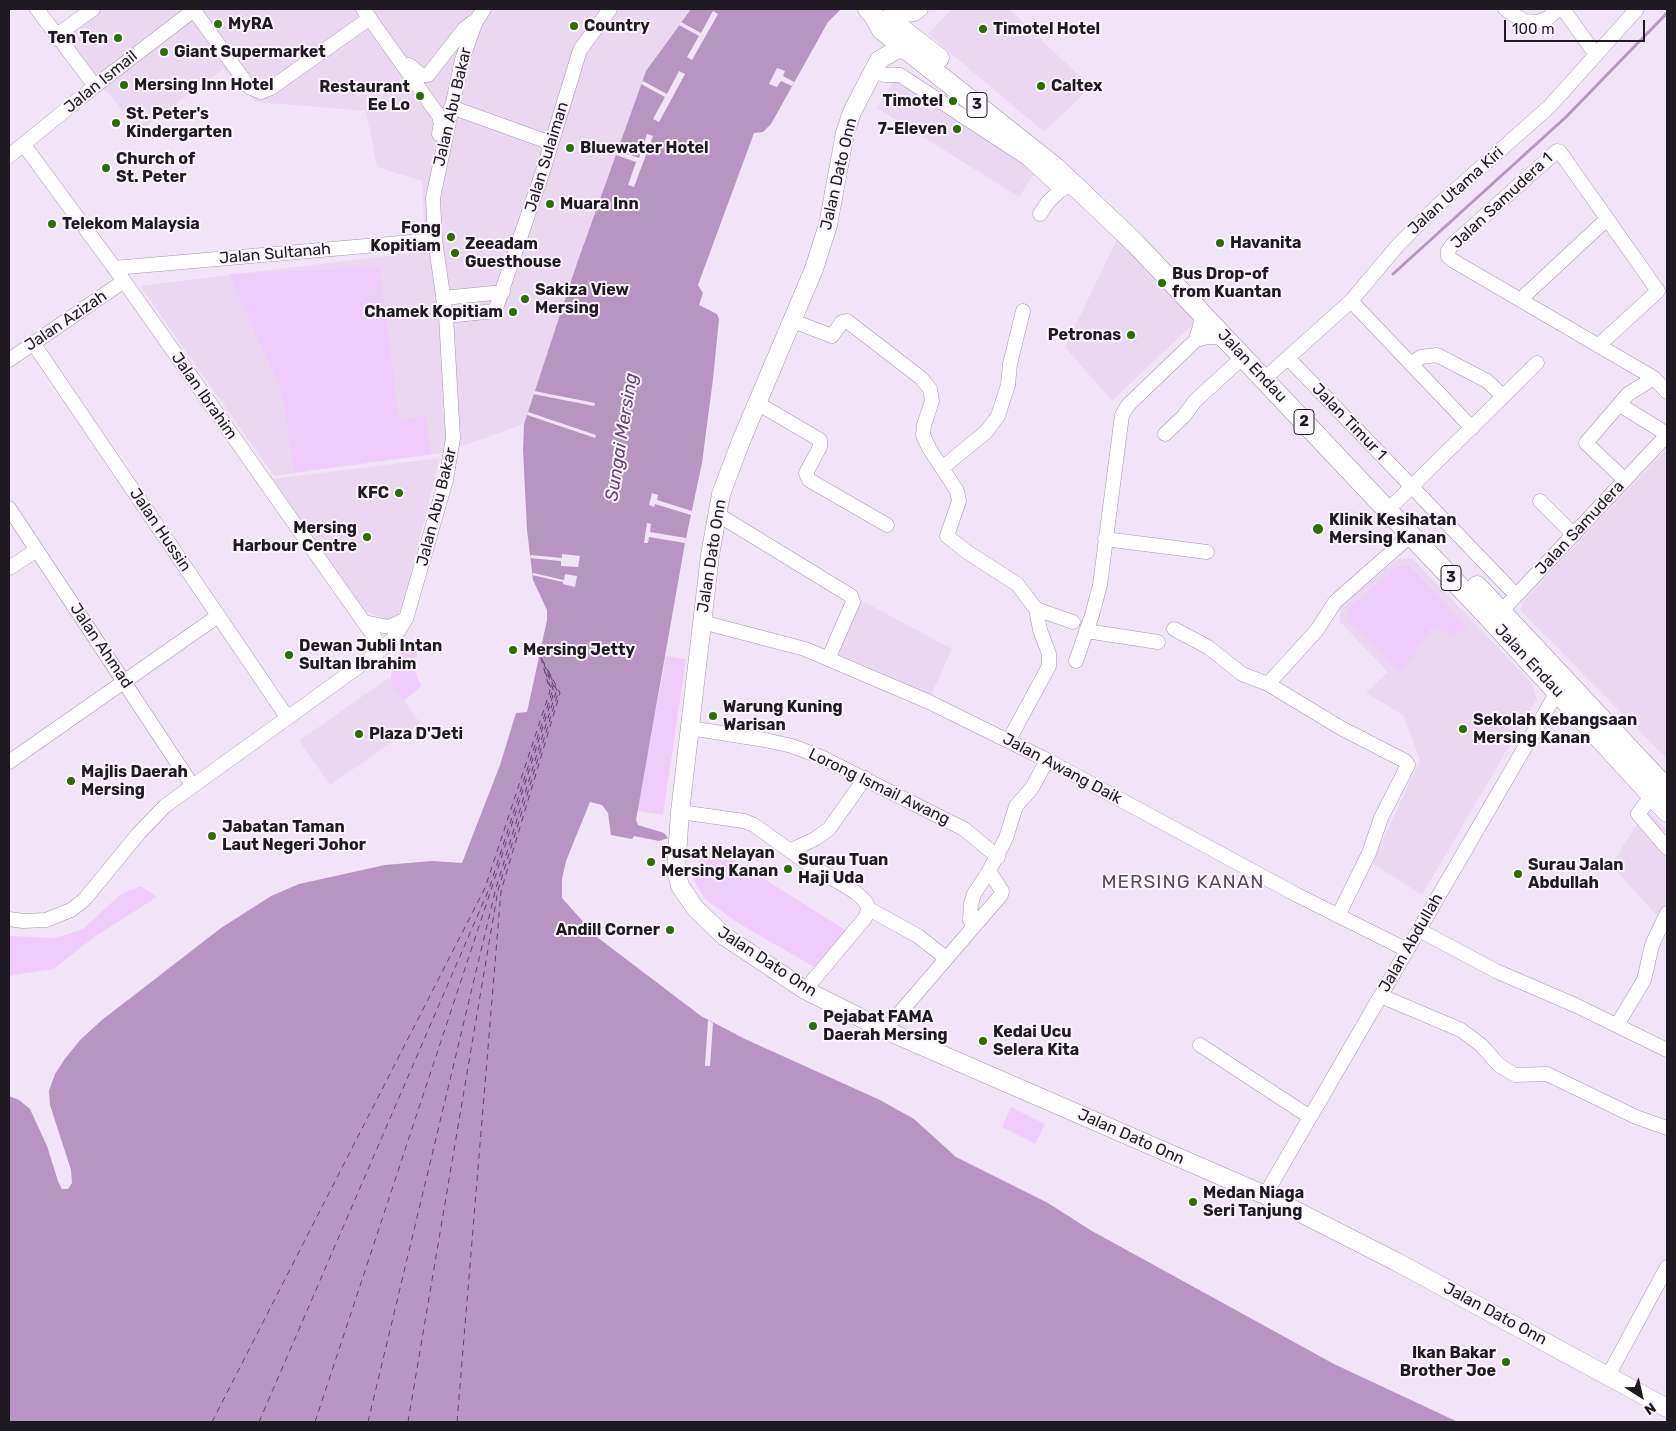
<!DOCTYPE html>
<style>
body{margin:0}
#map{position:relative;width:1676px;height:1431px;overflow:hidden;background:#f2e4f7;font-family:Rubik,sans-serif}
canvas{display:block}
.frame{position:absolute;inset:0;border:10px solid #1f1a21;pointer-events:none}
.north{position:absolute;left:1616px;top:1371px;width:50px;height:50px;-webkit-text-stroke:4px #fbf5fd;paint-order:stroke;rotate:145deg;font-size:14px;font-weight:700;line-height:20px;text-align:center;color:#1f1a21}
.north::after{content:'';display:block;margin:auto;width:18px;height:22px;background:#1f1a21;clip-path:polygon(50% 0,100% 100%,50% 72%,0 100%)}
.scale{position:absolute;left:1504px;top:20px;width:141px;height:22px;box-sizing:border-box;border:2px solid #1f1a21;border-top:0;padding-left:6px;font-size:15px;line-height:18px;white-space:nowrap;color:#1f1a21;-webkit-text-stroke:4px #fbf5fd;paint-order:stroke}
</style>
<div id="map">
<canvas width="1676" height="1431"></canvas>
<div class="frame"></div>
<div class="north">N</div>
<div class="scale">100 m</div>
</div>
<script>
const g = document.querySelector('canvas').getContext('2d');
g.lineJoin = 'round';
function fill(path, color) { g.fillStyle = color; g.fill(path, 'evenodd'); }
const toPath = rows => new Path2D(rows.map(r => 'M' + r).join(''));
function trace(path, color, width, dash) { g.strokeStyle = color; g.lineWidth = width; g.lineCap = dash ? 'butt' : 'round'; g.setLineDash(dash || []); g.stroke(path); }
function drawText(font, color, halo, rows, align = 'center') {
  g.font = font + ' Rubik,sans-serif'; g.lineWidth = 4; g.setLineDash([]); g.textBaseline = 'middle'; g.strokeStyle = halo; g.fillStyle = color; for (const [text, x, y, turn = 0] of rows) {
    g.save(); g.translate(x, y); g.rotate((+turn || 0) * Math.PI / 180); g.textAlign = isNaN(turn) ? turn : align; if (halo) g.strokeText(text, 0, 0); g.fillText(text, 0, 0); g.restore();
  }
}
const built = toPath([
 [87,9,691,9,653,61,641,84,576,266,524,424,443,453,274,476,140,286,425,251,422,181,377,167,366,111,256,102,223,69,138,132,109,93,81,79,48,37],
 [952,9,1009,9,1091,87,1044,132,928,34],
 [901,71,1040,165,1019,197,877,108],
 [1118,237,1197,320,1112,401,1065,347],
 [1667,448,1667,759,1520,610,1526,598],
 [440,458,402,608,398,614,389,620,379,617,365,611,273,479],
 [1412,558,1532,683,1537,699,1422,895,1372,863,1420,760,1403,715,1366,693,1388,672,1340,622,1340,607,1397,559],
 [861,600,952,649,931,695,835,653],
 [388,678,420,723,330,785,299,741],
 [1647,809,1667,831,1667,927,1611,865]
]);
const green = toPath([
 [380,267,399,420,426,415,431,454,294,472,282,392,229,274],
 [1398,566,1409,566,1467,627,1455,636,1432,627,1401,674,1348,620,1349,608],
 [407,648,417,649,415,671,421,686,404,701,390,682,394,660],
 [666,656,686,659,663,815,637,811],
 [705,847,715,848,847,931,816,968,738,923,705,899,692,877],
 [141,886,157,897,96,936,53,969,9,976,9,936,56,938,83,929,121,894],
 [1011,1107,1045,1124,1035,1144,1002,1127]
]);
const water = toPath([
 [691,9,841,9,828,22,771,124,763,132,754,133,698,285,703,293,699,305,717,314,719,319,713,379,702,463,685,543,636,820,638,825,664,833,668,838,659,841,634,836,632,839,611,835,608,813,602,805,590,802,566,861,562,879,562,898,597,937,701,1016,745,1039,880,1100,914,1119,956,1157,1048,1203,1092,1231,1334,1364,1458,1422,9,1422,9,1096,19,1100,30,1109,47,1146,58,1181,62,1189,68,1189,72,1183,71,1170,50,1105,49,1091,55,1074,64,1060,80,1040,102,1020,221,928,271,896,299,884,385,865,432,861,462,863,500,765,516,713,527,712,547,620,547,610,533,580,527,530,523,450,524,424,576,266,646,71]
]);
const pier = toPath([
 [713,11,718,14,692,60,687,57,699,36,679,25,681,22,701,33],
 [777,68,785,71,783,76,794,82,792,86,781,81,777,87,769,84],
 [679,71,685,74,659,122,653,119,665,97,641,84,643,81,667,94],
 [647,134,653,136,634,187,628,185,636,162,616,155,618,151,639,158],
 [534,391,595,403,594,406,533,394],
 [528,412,596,435,595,438,527,415],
 [652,493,658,495,657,500,692,511,691,515,655,504,654,507,649,505],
 [647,523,651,524,650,532,686,538,685,543,649,537,648,543,644,543],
 [562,554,580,556,578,567,561,566,561,561,530,558,531,555,562,558],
 [533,573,564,580,565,574,577,576,575,587,563,584,563,582,532,575],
 [708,1020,713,1023,710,1066,705,1066]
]);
const stream = toPath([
 [1393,274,1566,117,1667,13]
]);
const ferry = toPath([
 [542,659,548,671],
 [212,1422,485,888,550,691,540,654],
 [259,1422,489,889,552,692,545,671],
 [315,1422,491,890,554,692,543,661],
 [368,1422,496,888,556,692,547,670],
 [408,1422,498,890,558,693,550,675],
 [457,1422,501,891,560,693,548,670]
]);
const minor = toPath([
 [37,9,95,86],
 [193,9,249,87,261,92,271,88,370,18],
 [363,9,439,116,441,123,439,134],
 [1505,9,1524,21,1537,22,1548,18,1558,9],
 [1563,9,1596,55],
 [886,17,914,14,921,9],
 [57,35,93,9],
 [409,65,421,75,428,75,464,29,473,22],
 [873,71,885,75,900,75,1027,158,1062,190],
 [451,107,551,143],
 [24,145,124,281,382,648],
 [9,156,95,86,195,9],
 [1040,214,1048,202,1068,183],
 [114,268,435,240],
 [443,298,503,292],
 [1520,300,1607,219],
 [1351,301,1472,428],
 [1203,315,1196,340,1207,337,1225,338],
 [446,316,495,311,543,171,580,50,610,9],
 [793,321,832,336,842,322,847,321,921,378,930,389,932,401,924,425,923,435,929,448,957,491,959,501,947,536,967,552,1017,584,1036,609,1040,630,1049,654,1049,666,1009,740],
 [33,343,287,717],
 [1599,345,1658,291,1560,152,1557,151,1452,245,1448,251,1448,256,1452,260,1654,378,1667,392],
 [1288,358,1516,595],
 [9,360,124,281],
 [1411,364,1421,357,1437,355,1487,381,1503,396],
 [1272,372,1351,301,1399,244,1436,207,1550,106,1637,9],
 [757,403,820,440,820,447,806,473,809,480,887,525],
 [1620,405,1667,434],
 [1165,434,1184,416,1195,401,1243,357],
 [942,468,986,432,998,416,1008,385,1010,364,1023,311],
 [1625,480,1586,443,1628,394,1654,378],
 [1540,501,1574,535],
 [1396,502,1537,363],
 [9,508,192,785],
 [717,514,851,596,853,602,829,657],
 [1105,539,1207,552],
 [9,568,37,550],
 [1036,609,1073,622],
 [1496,617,1667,435],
 [364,622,389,627,406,619],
 [702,622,805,649,927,701,1047,760,1297,895,1407,950],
 [1174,629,1208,647,1242,674,1268,684,1341,728,1405,761,1408,765,1381,818,1369,853,1338,916],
 [1086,631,1158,642],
 [1076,661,1092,615,1100,585,1122,415,1128,405,1196,340],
 [1268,684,1317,630,1335,602,1411,535],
 [690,728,765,740,792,746,821,757,964,829,998,857],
 [9,762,218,616],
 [1652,795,1638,814,1667,848],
 [680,812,744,821,754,825,807,863,855,892,865,901,869,909,865,918,805,990],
 [791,850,815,839,829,829,865,778],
 [869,909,918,936,946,958],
 [9,919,23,921,46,920,71,910,84,900,139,833,165,806,376,654,393,639,406,619,446,480,453,438,446,316,435,240,433,198,462,60,476,21,484,9],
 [974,926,970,920,971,904,974,894,989,871],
 [1419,930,1496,971,1575,1005,1667,1050],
 [1381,996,1461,1030,1481,1045,1499,1065,1515,1075,1547,1074,1636,1117,1667,1128],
 [1617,1025,1644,980,1652,945,1667,913],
 [885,1030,1001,895,1002,891,989,871,1006,838,1016,806,1032,788,1047,760],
 [1200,1045,1310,1117],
 [1265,1195,1557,692],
 [1608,1376,1667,1267]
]);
const major = toPath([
 [906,49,896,50,879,60,852,112,845,133,828,225,814,269,741,441,721,494,710,555,680,812,676,870,680,886,695,908,724,936,805,990,885,1030,1265,1195,1395,1261,1667,1408]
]);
const highway = toPath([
 [868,9,873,14,882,30,1056,168,1135,243,1492,621,1667,812],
 [891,21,939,58],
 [1477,586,1667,789]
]);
const markers = [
 [218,24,5,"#2e6d01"],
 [574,26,5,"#2e6d01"],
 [983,29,5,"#2e6d01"],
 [118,38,5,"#2e6d01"],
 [164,52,5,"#2e6d01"],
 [124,85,5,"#2e6d01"],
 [1041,86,5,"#2e6d01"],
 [420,96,5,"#2e6d01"],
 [953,101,5,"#2e6d01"],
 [116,123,5,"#2e6d01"],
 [957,129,5,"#2e6d01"],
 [570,148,5,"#2e6d01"],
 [106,168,5,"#2e6d01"],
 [550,204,5,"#2e6d01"],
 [52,224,5,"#2e6d01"],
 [451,237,5,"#2e6d01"],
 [1220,243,5,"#2e6d01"],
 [455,253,5,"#2e6d01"],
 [1162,283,5,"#2e6d01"],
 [525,299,5,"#2e6d01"],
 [513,312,5,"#2e6d01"],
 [1131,335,5,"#2e6d01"],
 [399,493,5,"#2e6d01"],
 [1318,529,6,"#2e6d01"],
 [367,537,5,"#2e6d01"],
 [513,650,5,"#2e6d01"],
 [289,655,5,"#2e6d01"],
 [713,716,5,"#2e6d01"],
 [1463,729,5,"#2e6d01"],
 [359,734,5,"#2e6d01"],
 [71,781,5,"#2e6d01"],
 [212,836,5,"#2e6d01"],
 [651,862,5,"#2e6d01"],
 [788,869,5,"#2e6d01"],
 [1518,874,5,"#2e6d01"],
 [670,930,5,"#2e6d01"],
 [813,1026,5,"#2e6d01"],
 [983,1041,5,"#2e6d01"],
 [1193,1202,5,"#2e6d01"],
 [1506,1362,5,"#2e6d01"]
];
const shields = [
 [977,105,20],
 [1304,422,20],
 [1451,578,20]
];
const shieldNames = [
 ["3",977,105],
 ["2",1304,422],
 ["3",1451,578]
];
const poiNames = [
 ["MyRA",228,24],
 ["Country",584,26],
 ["Timotel Hotel",993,29],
 ["Ten Ten",108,38,"right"],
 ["Giant Supermarket",174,52],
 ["Mersing Inn Hotel",134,85],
 ["Caltex",1051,86],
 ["Restaurant",410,87,"right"],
 ["Ee Lo",410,105,"right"],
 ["Timotel",943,101,"right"],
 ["St. Peter's",126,114],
 ["Kindergarten",126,132],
 ["7-Eleven",947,129,"right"],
 ["Bluewater Hotel",580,148],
 ["Church of",116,159],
 ["St. Peter",116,177],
 ["Muara Inn",560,204],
 ["Telekom Malaysia",62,224],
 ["Fong",441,228,"right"],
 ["Kopitiam",441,246,"right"],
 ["Havanita",1230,243],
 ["Zeeadam",465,244],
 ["Guesthouse",465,262],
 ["Bus Drop-of",1172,274],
 ["from Kuantan",1172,292],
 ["Sakiza View",535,290],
 ["Mersing",535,308],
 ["Chamek Kopitiam",503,312,"right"],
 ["Petronas",1121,335,"right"],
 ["KFC",389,493,"right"],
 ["Klinik Kesihatan",1329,520],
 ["Mersing Kanan",1329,538],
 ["Mersing",357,528,"right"],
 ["Harbour Centre",357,546,"right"],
 ["Dewan Jubli Intan",299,646],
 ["Sultan Ibrahim",299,664],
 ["Mersing Jetty",523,650],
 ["Warung Kuning",723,707],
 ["Warisan",723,725],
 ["Sekolah Kebangsaan",1473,720],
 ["Mersing Kanan",1473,738],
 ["Plaza D'Jeti",369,734],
 ["Majlis Daerah",81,772],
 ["Mersing",81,790],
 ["Jabatan Taman",222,827],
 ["Laut Negeri Johor",222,845],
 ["Pusat Nelayan",661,853],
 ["Mersing Kanan",661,871],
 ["Surau Tuan",798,860],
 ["Haji Uda",798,878],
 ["Surau Jalan",1528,865],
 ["Abdullah",1528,883],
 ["Andill Corner",660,930,"right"],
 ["Pejabat FAMA",823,1017],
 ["Daerah Mersing",823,1035],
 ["Kedai Ucu",993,1032],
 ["Selera Kita",993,1050],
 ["Medan Niaga",1203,1193],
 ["Seri Tanjung",1203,1211],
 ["Ikan Bakar",1496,1353,"right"],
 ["Brother Joe",1496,1371,"right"]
];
const streetNames = [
 ["Jalan Ismail",101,82,-39],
 ["Jalan Abu Bakar",453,107,-77],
 ["Jalan Sulaiman",547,157,-73],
 ["Jalan Dato Onn",839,174,-77],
 ["Jalan Utama Kiri",1456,191,-42],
 ["Jalan Samudera 1",1502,201,-43],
 ["Jalan Sultanah",275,254,-5],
 ["Jalan Azizah",66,321,-34],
 ["Jalan Endau",1252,366,47],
 ["Jalan Ibrahim",204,396,55],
 ["Jalan Timur 1",1349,422,46],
 ["Jalan Abu Bakar",437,507,-76],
 ["Jalan Samudera",1580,528,-47],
 ["Jalan Hussin",160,530,56],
 ["Jalan Dato Onn",712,556,-81],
 ["Jalan Ahmad",101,646,56],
 ["Jalan Endau",1529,661,47],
 ["Jalan Awang Daik",1062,769,28],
 ["Lorong Ismail Awang",879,787,26],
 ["Jalan Abdullah",1411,943,-60],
 ["Jalan Dato Onn",767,962,33],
 ["Jalan Dato Onn",1131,1137,24],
 ["Jalan Dato Onn",1495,1314,28]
];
const waterNames = [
 ["Sungai Mersing",622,437,-81]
];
const quarterNames = [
 ["MERSING KANAN",1183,883]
];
fill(built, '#ead8f1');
fill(green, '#eecdfa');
fill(water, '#b696c1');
fill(pier, '#f2e4f7');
trace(stream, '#b696c1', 3);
trace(ferry, '#673d75', 1, [6, 5]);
trace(minor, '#a497a9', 15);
trace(major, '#a497a9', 19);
trace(highway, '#a497a9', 21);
trace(minor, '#fff', 14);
trace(major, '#fff', 18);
trace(highway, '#fff', 20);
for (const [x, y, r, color] of markers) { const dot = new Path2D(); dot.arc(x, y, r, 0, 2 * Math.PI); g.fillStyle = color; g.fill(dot); trace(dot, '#fbf5fd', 2); }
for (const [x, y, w] of shields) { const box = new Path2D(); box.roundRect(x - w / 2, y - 12.5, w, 25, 4); g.fillStyle = '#fbf5fd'; g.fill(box); trace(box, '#1f1a21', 1); }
drawText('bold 15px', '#1f1a21', null, shieldNames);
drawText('bold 16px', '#1f1a21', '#fbf5fd', poiNames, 'left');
drawText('16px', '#1f1a21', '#fbf5fd', streetNames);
drawText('italic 18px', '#673d75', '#fbf5fd', waterNames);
g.letterSpacing = '1px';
drawText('19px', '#594d5d', '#fbf5fd', quarterNames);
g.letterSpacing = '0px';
</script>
